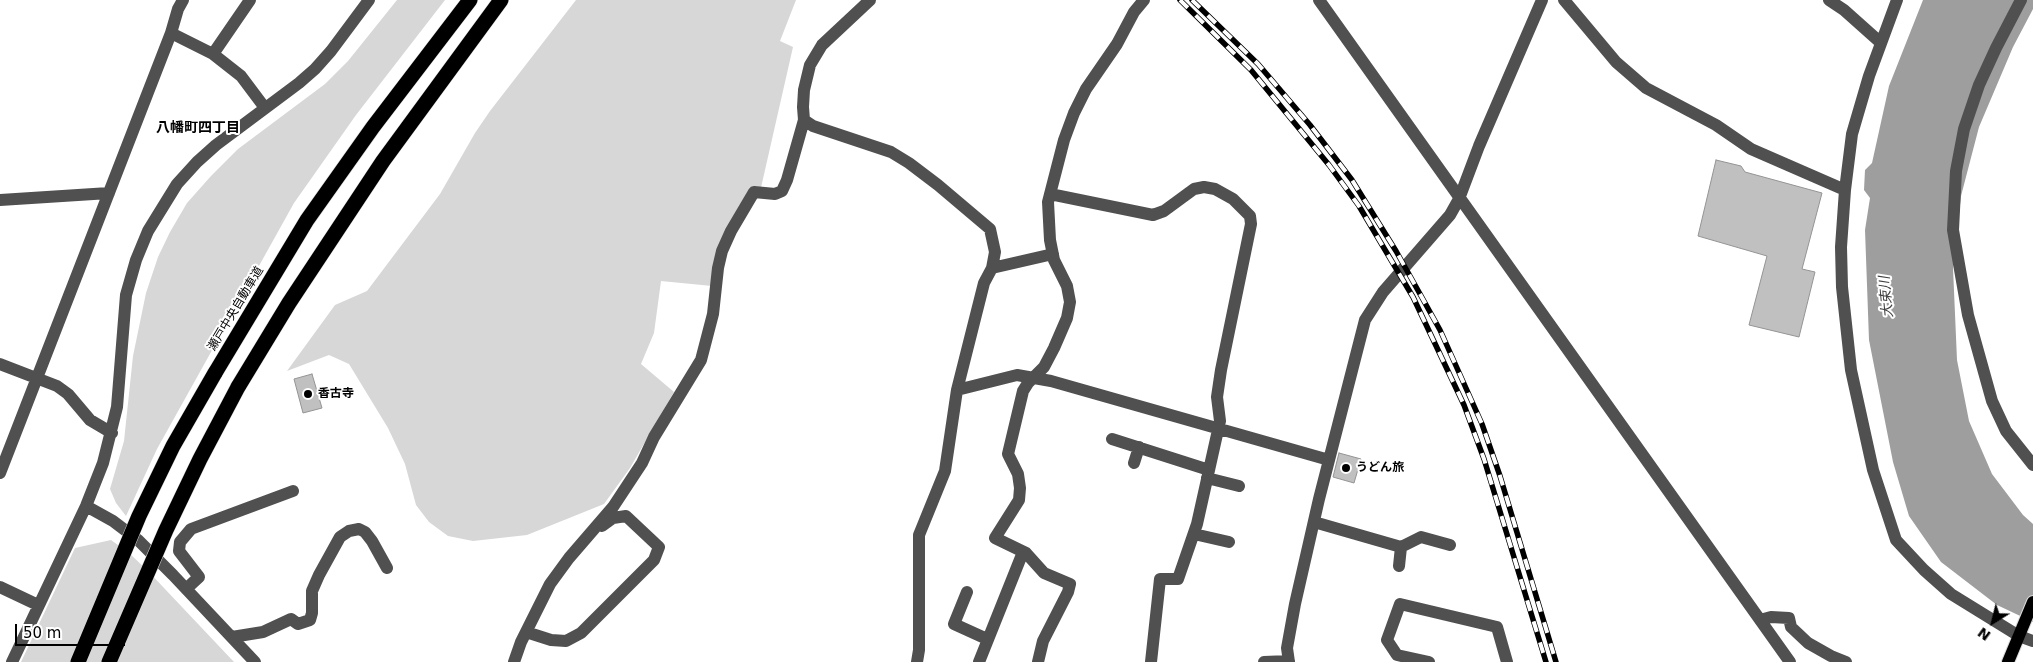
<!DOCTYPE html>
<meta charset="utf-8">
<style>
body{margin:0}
#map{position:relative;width:2033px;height:662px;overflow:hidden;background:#fff;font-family:"DejaVu Sans",sans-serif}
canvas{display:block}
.north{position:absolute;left:1968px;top:597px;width:50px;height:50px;-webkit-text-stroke:4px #fff;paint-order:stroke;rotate:216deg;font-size:14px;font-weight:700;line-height:20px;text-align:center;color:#000}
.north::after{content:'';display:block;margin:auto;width:18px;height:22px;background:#000;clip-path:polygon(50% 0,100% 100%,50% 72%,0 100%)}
.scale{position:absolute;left:15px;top:624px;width:110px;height:22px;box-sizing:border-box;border:2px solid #000;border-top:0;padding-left:6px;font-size:15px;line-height:18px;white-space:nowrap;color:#000;-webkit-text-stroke:4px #fff;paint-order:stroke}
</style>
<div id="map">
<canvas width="2033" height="662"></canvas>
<div class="north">N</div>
<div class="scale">50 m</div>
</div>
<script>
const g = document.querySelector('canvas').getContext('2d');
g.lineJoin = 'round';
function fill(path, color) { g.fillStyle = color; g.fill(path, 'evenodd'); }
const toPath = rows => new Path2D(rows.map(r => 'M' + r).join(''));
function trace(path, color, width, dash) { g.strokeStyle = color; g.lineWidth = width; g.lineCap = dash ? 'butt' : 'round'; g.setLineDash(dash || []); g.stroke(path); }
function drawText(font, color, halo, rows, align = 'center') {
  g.font = font + ' "DejaVu Sans","Noto Sans JP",sans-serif'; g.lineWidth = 4; g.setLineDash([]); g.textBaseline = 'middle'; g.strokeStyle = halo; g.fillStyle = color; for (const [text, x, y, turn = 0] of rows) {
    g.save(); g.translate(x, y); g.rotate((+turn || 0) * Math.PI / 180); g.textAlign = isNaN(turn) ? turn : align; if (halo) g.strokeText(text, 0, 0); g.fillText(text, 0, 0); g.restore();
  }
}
const green = toPath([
 [397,0,445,0,356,115,294,203,157,449,126,516,116,503,110,489,124,441,133,356,146,293,158,257,170,232,187,203,211,176,238,149,325,84,348,61],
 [576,0,796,0,780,41,793,47,760,192,750,200,712,286,661,281,654,333,641,364,674,392,630,468,604,504,527,535,473,541,448,536,429,522,416,505,405,464,388,428,349,364,329,355,287,371,335,305,367,291,440,194,475,133,490,111],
 [111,540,129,553,147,570,234,662,21,662,75,548]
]);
const water = toPath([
 [1923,0,2033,0,2033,9,2013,47,1979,127,1961,196,1953,268,1957,360,1969,421,1992,474,2023,515,2033,524,2033,622,1997,605,1941,562,1909,516,1893,462,1869,340,1865,230,1870,198,1864,190,1865,170,1872,163,1889,86]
]);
const building = toPath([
 [1716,160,1741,166,1745,172,1822,193,1802,269,1815,272,1799,337,1749,325,1767,256,1698,236,1716,160],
 [312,374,322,408,303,413,294,379,312,374],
 [1339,453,1361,459,1354,483,1333,477,1339,453]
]);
const minor = toPath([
 [183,0,178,9,171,33,213,54,241,76,265,108],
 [1319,0,1790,662],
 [1564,0,1616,62,1646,88,1716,125,1751,149,1845,190],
 [1829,0,1844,10,1881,43],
 [1897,0,1869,76,1852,134,1845,190,1841,247,1842,287,1851,370,1873,470,1896,540,1924,570,1951,594,2019,636,2033,641],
 [2021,0,1996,48,1979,85,1964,129,1956,171,1953,230,1968,315,1992,401,2006,431,2033,465],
 [213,54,250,0],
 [804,120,813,126,891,152,909,163,938,185,990,229,995,252,992,268,984,283,957,390,945,471,919,535,919,650,917,662],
 [1050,194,1153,215,1164,211,1194,189,1204,187,1215,189,1233,199,1250,216,1251,224,1221,370,1217,397,1220,421,1197,524,1178,579,1160,579,1151,662],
 [0,200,109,193],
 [992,268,1053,254],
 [0,364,57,386,68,394,90,420,112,433],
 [957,390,1017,375,1051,381,1329,460],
 [1112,439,1209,470],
 [1134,463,1139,447],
 [0,473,171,33],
 [1207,478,1239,486],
 [86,506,113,521,138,540,173,575,255,662],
 [1314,522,1401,547,1399,566],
 [1194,534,1229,542],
 [1401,547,1421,537,1450,545],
 [0,587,38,605],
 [186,589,199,577,179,551,180,542,191,529,293,491],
 [967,592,954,624,987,639],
 [1760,620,1771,617,1789,618,1791,627,1808,643,1831,656,1846,662],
 [526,632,551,640,566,641,581,633,654,560,659,547,626,516,613,518,602,526],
 [232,637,263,632,291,619,298,624,310,620,312,613,312,591,319,575,340,537,349,531,359,529,365,532,372,541,387,568],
 [12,662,86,506,103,463,117,407,126,295,136,260,148,231,177,184,197,162,216,145,299,83,315,69,331,51,369,0],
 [514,662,521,642,550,584,569,558,613,507,642,463,654,437,701,360,713,314,718,268,722,251,731,231,754,192,775,194,782,191,787,180,804,120,803,107,804,90,810,65,822,45,870,0],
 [979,662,1023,552],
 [1038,662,1043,641,1068,592,1070,584,1044,573,1026,553,995,538,1019,500,1020,488,1018,474,1008,454,1023,391,1028,383,1044,367,1054,348,1067,318,1070,302,1067,286,1054,260,1050,240,1048,202,1064,140,1074,113,1086,89,1117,44,1134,12,1144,0],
 [1264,662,1289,661],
 [1289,662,1287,648,1295,604,1319,499,1365,320,1383,292,1450,215,1459,199,1479,146,1542,0],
 [1429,662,1397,655,1387,640,1400,604,1497,627,1507,662]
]);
const major = toPath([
 [2008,662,2033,602]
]);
const highway = toPath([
 [215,373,307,220,373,127,470,0],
 [238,387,289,303,383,161,501,0]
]);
const rail = toPath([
 [1180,0,1251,70,1329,165,1359,206,1413,297,1464,405,1484,459,1546,662],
 [1192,0,1258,64,1310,125,1352,180,1396,251,1420,294,1440,330,1482,424,1500,476,1556,662]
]);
const highwayBridge = toPath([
 [78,662,139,516,173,446,215,373],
 [109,662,166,530,200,459,238,387]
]);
const markers = [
 [308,394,5,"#000"],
 [1346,468,5,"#000"]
];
const streetNames = [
 ["瀬戸中央自動車道",236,309,-59]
];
const poiNames = [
 ["香古寺",318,394],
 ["うどん旅",1356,468]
];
const neighbourhoodNames = [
 ["八幡町四丁目",198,128]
];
const waterNames = [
 ["大束川",1887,297,-95]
];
fill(green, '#d7d7d7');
fill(water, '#9e9e9e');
fill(building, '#c0c0c0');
trace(building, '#949494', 1);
trace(major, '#dbdbdb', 14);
trace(highway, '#dbdbdb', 16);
trace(minor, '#505050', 12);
trace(major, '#000', 12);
trace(highway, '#000', 15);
trace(rail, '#000', 5.5);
trace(rail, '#fff', 4, [11]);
trace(highwayBridge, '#dbdbdb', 16, []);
trace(highwayBridge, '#000', 15);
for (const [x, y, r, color] of markers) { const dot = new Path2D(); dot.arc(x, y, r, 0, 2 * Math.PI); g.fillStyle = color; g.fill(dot); trace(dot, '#fff', 2); }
drawText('12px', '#000', '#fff', streetNames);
drawText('bold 12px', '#000', '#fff', poiNames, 'left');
drawText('bold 14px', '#000', '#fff', neighbourhoodNames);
drawText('italic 14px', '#3f3f3f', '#fff', waterNames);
</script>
